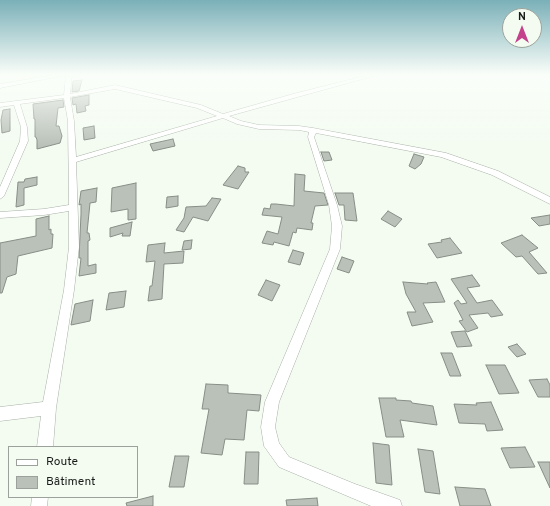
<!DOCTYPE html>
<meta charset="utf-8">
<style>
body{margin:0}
#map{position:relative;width:550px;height:506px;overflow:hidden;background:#f4fcf2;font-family:Overpass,sans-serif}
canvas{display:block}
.legend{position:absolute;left:8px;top:446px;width:130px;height:52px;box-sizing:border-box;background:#f4fcf2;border:1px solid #9ca29b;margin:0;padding:5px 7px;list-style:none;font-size:12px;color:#191c19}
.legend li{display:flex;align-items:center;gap:8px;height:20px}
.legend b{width:20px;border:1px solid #9ca29b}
.north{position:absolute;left:502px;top:8px;width:40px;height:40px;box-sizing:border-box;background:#f4fcf2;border:1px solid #9ca29b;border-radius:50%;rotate:0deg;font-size:11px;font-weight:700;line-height:16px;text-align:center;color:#191c19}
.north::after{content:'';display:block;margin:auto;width:14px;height:18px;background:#c4428b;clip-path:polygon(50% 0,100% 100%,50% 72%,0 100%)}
</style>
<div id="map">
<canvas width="550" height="506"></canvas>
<ul class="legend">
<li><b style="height:5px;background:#fff"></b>Route</li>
<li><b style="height:11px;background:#b9c1b8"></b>Bâtiment</li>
</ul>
<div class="north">N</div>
</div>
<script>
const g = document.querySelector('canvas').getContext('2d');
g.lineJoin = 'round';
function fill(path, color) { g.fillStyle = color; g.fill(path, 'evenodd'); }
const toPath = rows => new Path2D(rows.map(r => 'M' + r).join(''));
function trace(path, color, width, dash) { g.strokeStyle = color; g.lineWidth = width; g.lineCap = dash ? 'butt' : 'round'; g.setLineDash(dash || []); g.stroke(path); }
const building = toPath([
 [82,80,79,91,72,92,73,81,82,80],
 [89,95,89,105,85,106,86,111,77,113,76,104,73,105,72,98,89,95],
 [63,100,64,107,58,108,56,126,59,126,62,136,60,143,37,149,37,140,36,137,35,137,35,119,34,119,33,104,63,100],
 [10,109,10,131,2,133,1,120,3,110,10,109],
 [94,126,95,138,84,140,83,128,94,126],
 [173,139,175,146,153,151,150,144,173,139],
 [321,152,329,152,332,160,324,161,321,152],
 [414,154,424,157,421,164,415,169,409,166,414,154],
 [238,166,245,168,245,172,249,172,238,189,223,185,238,166],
 [295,174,305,175,304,191,324,193,328,205,315,206,311,223,313,223,312,230,297,228,296,233,293,232,289,246,274,242,273,245,262,243,267,231,278,234,282,217,262,215,264,208,270,209,271,204,276,204,294,206,295,174],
 [37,177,37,185,24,188,24,205,16,207,18,182,24,182,25,179,37,177],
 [136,183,136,219,128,220,128,209,111,212,112,188,136,183],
 [97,188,96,202,90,203,87,233,89,233,90,240,88,241,88,266,96,264,96,273,79,276,81,258,79,258,81,214,81,204,79,205,81,191,97,188],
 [335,193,353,193,357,221,345,220,344,205,339,205,335,193],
 [178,196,178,206,166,208,167,197,178,196],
 [212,198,221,199,208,221,193,217,184,232,176,230,184,218,186,207,206,206,212,198],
 [388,211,402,219,395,227,381,219,388,211],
 [550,215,550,224,539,226,531,218,550,215],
 [49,216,49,230,51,229,51,234,53,234,52,248,18,256,16,274,7,277,2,293,0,293,0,243,36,236,36,219,49,216],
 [132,222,130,236,122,236,123,233,110,237,110,228,132,222],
 [522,235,538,248,529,252,547,273,538,274,522,256,516,257,501,243,522,235],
 [450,238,462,253,437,258,428,244,442,242,441,240,450,238],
 [192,240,191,249,182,250,184,241,192,240],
 [165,243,164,253,184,251,183,263,164,264,162,299,148,301,150,286,152,286,155,261,146,262,148,245,165,243],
 [293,250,304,253,300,265,288,262,293,250],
 [342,257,354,261,349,273,337,269,342,257],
 [472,275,480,286,467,288,477,303,492,300,503,315,491,317,488,313,469,315,478,328,467,332,459,321,463,320,454,303,458,300,461,304,467,303,451,279,472,275],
 [266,280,280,285,272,301,258,295,266,280],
 [403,282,428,284,427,283,436,282,445,302,423,303,433,322,412,326,407,312,416,312,406,294,403,282],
 [126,291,124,307,106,310,109,293,126,291],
 [93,300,90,321,71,325,75,304,93,300],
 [465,331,472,346,457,347,451,332,465,331],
 [517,344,526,354,517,357,508,347,517,344],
 [441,353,452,353,461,376,450,376,441,353],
 [486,365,505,365,519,393,499,394,486,365],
 [547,379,550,385,550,397,538,397,529,380,547,379],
 [206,384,228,385,228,393,261,395,259,411,247,410,244,440,225,439,222,455,201,453,209,409,202,409,206,384],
 [379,398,396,398,396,400,411,401,412,403,433,406,437,425,400,420,404,437,386,437,379,398],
 [491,402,503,430,487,431,485,424,459,423,454,404,477,405,476,403,491,402],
 [373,443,389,445,392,485,376,483,373,443],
 [525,447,535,467,510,468,501,448,525,447],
 [418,449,433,451,440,494,425,492,418,449],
 [246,452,259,452,258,484,244,484,246,452],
 [175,456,189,456,184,487,169,487,175,456],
 [538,462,550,462,550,488,538,462],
 [455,487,485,489,491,506,460,506,455,487],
 [153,496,153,506,127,506,126,503,153,496],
 [317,498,318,506,287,506,286,500,317,498]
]);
const street = toPath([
 [54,75,66,75,0,88,0,84,54,75],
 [66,75,72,75,70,94,115,85,201,105,223,114,293,94,368,75,377,75,229,116,241,121,259,125,299,126,313,128,446,153,498,171,550,197,550,204,492,175,441,157,316,133,314,137,337,205,342,226,340,249,279,402,275,427,279,443,289,457,355,484,400,500,402,506,371,506,279,467,264,446,261,427,265,402,330,249,332,226,329,205,308,137,309,132,299,130,259,129,237,124,223,118,76,162,79,247,74,290,56,408,53,447,37,447,41,416,0,421,0,407,43,402,64,290,69,247,69,211,44,215,0,218,0,212,44,209,69,205,68,121,64,98,20,104,27,127,28,141,4,196,0,199,0,187,20,141,21,127,14,105,0,107,0,103,64,95,66,75],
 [115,89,197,108,217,116,76,157,74,121,70,97,115,89],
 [32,497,48,497,47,506,31,506,32,497]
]);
fill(building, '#b9c1b8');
trace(building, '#878e86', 1);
trace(street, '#a8b0a7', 1);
fill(street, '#fff');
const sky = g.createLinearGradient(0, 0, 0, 146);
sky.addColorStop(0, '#7ab0b8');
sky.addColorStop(0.51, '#fafef9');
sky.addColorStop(1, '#fafef900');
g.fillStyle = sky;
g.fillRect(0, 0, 550, 146);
</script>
